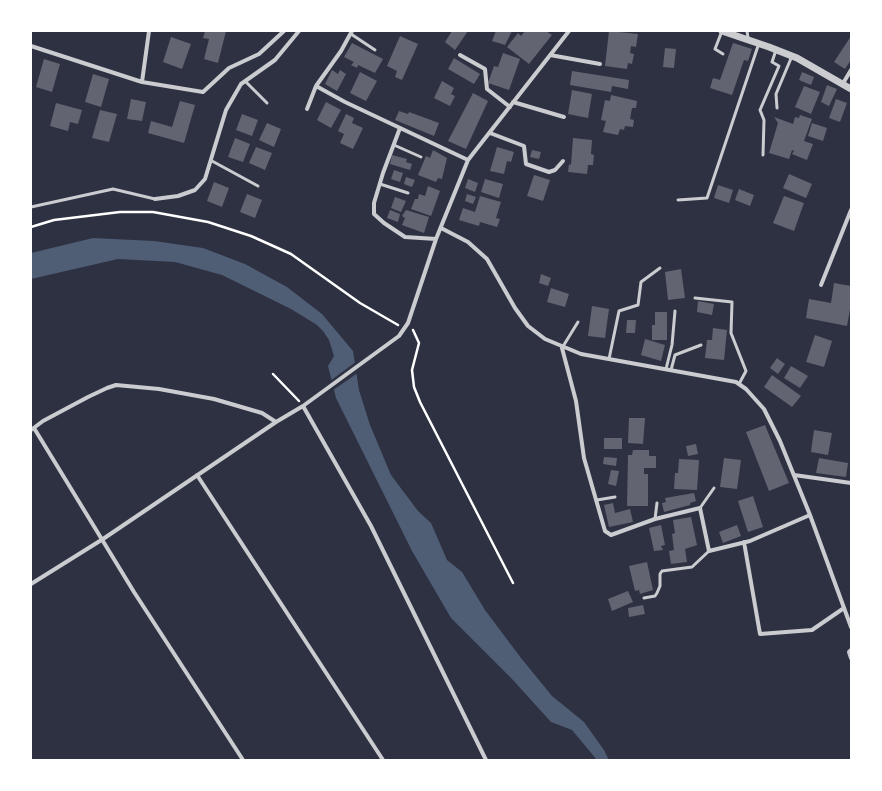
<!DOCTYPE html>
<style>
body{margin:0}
#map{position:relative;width:882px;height:791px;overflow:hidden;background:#2d3142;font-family:"Sofia Sans Condensed",sans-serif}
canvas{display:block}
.frame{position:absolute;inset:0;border:32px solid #fff;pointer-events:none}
</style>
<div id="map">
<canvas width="882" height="791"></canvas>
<div class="frame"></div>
</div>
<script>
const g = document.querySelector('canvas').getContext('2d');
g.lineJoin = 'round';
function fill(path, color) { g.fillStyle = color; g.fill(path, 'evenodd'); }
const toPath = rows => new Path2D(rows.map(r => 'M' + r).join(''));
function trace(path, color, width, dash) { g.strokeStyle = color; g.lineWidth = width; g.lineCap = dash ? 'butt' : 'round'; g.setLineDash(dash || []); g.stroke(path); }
const water = toPath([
 [93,238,154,241,203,248,245,264,287,287,322,314,353,351,359,390,370,425,391,475,418,511,431,523,447,560,462,572,485,610,521,658,552,696,584,722,604,750,609,760,597,760,572,730,551,722,512,679,451,618,412,551,336,398,328,366,334,356,329,340,323,331,317,325,291,309,222,275,175,262,118,259,31,279,31,253]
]);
const pier = toPath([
 [357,361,359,372,332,391,330,381]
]);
const building = toPath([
 [205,31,226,31,218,63,204,59,209,39,203,38],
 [452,31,468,31,455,50,445,42],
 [496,31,512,31,505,45,492,41],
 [525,31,546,31,552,35,529,64,507,47,518,33,521,36],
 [609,31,638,34,636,47,631,46,630,53,634,54,632,64,628,63,627,69,605,66],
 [400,36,418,44,402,80,395,77,397,71,387,66],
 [851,36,851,60,845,69,834,62],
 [171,37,191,44,182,69,163,62],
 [352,43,383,59,375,73,358,65,357,68,351,65,354,62,344,57],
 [733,43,752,49,748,61,744,60,732,95,710,88,713,78,720,80],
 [665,48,676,49,674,68,663,67],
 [503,53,520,59,509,90,488,83,494,66,498,67],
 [454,58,480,74,474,84,448,69],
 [44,59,60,64,52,92,36,87],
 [332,70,338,74,340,70,346,74,337,91,325,84],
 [572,71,629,80,628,89,612,86,611,92,570,85],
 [360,72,377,81,366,101,350,93],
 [802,72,814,77,811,85,799,80],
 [93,74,109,79,101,107,85,102],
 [442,81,454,88,451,94,455,96,450,106,434,98],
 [827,85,837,89,829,106,821,102],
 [804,86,820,92,811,114,795,107],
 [572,90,592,94,588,118,568,114],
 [473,93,488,101,466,149,448,141],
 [611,95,637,101,636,108,632,108,630,119,634,120,633,127,625,126,624,130,620,129,618,135,603,132,606,121,601,120,605,100,610,101],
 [131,99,146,102,142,121,127,119],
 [836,99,847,103,840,122,829,118],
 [180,101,195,105,184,143,148,133,151,121,172,127],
 [326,102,341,110,331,128,317,120],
 [56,103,82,110,78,124,70,122,68,131,50,126],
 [100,110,117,114,109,142,92,138],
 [399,111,408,114,409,112,439,123,434,136,395,120],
 [242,114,258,120,252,136,236,130],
 [346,114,354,118,352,123,363,128,353,149,340,143,344,134,338,131],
 [800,115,812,119,804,141,813,144,807,160,792,154,794,151,792,150,789,159,769,153,778,123,774,117,793,124,795,117,799,118],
 [267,123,281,129,274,147,259,140],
 [812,123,827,128,823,141,808,136],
 [235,138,250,144,243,162,228,157],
 [573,138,592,140,591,154,594,155,593,165,588,165,587,174,568,172,569,164,571,165],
 [256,147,272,153,265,170,249,163],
 [497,147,514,152,511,162,507,161,504,174,490,171],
 [433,150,447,158,442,179,438,178,436,182,418,175,426,156,430,158],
 [532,150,541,152,539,159,530,157],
 [392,155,407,159,406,162,412,164,410,170,390,164],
 [394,170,403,173,400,182,391,179],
 [789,174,812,184,806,198,783,188],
 [534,175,550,180,543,201,527,196],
 [406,177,415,180,412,187,404,184],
 [468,179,478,183,475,192,465,188],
 [485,179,503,184,499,198,481,192],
 [214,182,229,188,222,207,207,201],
 [718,185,733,190,729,203,714,198],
 [428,186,440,191,431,216,411,209,415,199,418,199,419,194,425,196],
 [739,189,754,195,750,206,735,200],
 [247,194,262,200,255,218,240,212],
 [467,194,476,197,473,204,465,201],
 [480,196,501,202,496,218,500,219,497,227,480,222,479,226,459,220,463,208,475,212],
 [784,196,804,203,794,231,773,223],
 [395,197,406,201,401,212,391,208],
 [390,210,400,214,398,222,387,218],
 [406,210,429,217,424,233,402,225,405,218,402,216],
 [681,269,685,298,668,300,665,272],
 [541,274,551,278,548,286,539,283],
 [834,283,851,286,851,304,847,326,806,318,809,299,831,303],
 [551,288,569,294,565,307,547,302],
 [698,301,714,304,712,315,697,312],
 [592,306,609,309,605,338,588,336],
 [655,312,667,312,667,340,652,340,652,325,655,325],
 [627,320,636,320,635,333,626,333],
 [713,328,727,330,724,360,705,358,707,340,712,340],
 [815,335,832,341,824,367,806,362],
 [645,339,665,345,661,361,641,355],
 [777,358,785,364,778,374,770,368],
 [791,366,808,376,800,388,784,378],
 [772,375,801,396,792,407,764,387],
 [629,418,645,418,643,444,628,443],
 [765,425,789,483,769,491,746,432],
 [814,430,832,433,828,455,811,452],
 [604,438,622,438,622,449,604,449],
 [696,444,698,454,688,456,686,446],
 [633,450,649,450,649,456,656,456,656,468,644,468,644,474,648,474,648,506,627,506,628,455,632,455],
 [604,457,617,458,616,466,603,464],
 [724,458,741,460,737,489,720,487],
 [819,458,848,463,846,477,816,473],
 [679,459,699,460,697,490,674,489,675,473,678,473],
 [611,470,619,471,616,486,608,484],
 [694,493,696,501,690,503,690,505,664,512,662,503,666,502,665,498],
 [753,496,763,527,748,532,738,501],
 [613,503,615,513,630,509,633,522,609,527,604,505],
 [691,517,697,545,685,549,687,562,671,564,669,551,674,550,672,534,675,533,673,520],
 [661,525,665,545,661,546,663,550,654,551,649,528],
 [737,525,741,536,723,543,719,532],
 [647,562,653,590,640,594,639,590,635,591,629,566],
 [628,591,633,602,612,611,608,599],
 [643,605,645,614,629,617,628,608]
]);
const path = toPath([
 [31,227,54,220,120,212,153,212,208,222,251,236,291,254,360,303,398,325],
 [413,330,419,343,412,370,414,387,420,402,513,583],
 [273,374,299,401]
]);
const service = toPath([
 [722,31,715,49,723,54],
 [747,31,748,38],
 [351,34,375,50],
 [245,81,267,103],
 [777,108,776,94,792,56],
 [394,145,421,157],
 [763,155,764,120,760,110,779,66,772,62,776,50],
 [212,161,258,186],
 [380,184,408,193],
 [678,200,707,198,759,43],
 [31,207,113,189,155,199],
 [695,298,732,302,731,333,746,371,739,384],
 [562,348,578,322],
 [609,359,619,311,638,305,641,282,660,268],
 [666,369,672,345,675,311],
 [671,370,675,355,701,345],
 [597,500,615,497],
 [700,508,714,488],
 [655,519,657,503],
 [644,598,655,596,657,593,660,586,660,574,662,571,692,567,709,551]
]);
const minor = toPath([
 [352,31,341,51,316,86,345,102,468,160],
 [31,46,142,82,203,92,229,68,259,54,284,31],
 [460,55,485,69,487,89,510,107],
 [550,55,600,64],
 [142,82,149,31],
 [842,85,851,70],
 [513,102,564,117],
 [307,109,316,86],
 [400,128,383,173,374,203,374,214,384,223,405,237,436,239],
 [490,133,524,146,526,164,549,172,555,170,563,161],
 [155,199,178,196,195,190,205,179,226,110,241,84,275,60,299,31],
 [441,228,468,242,487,259,515,308,528,326,545,339,581,354,736,382,746,389,764,409,780,441,810,515,851,627],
 [821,285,851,210],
 [562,348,576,401,584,458,605,531,611,535,655,519,700,508,709,551,750,541,810,515],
 [303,406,371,526,486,760],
 [34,428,134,592,243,760],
 [31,430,43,421,88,397,107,388,116,385,159,389,214,399,262,413,276,422],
 [197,475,383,760],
 [794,475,851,483],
 [744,542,760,634,812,630,844,608],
 [31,584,103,539,276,422,303,406,399,336,408,323,436,239,468,160,569,31],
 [851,650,849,652,851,658]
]);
const tertiary = toPath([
 [722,31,769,47,797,58,851,89]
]);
fill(water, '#4f5d75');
fill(pier, '#2d3142');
fill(building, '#626471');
trace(path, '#fff', 2.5);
trace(service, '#caccd0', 3);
trace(minor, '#caccd0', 4);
trace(tertiary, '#caccd0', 7);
</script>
